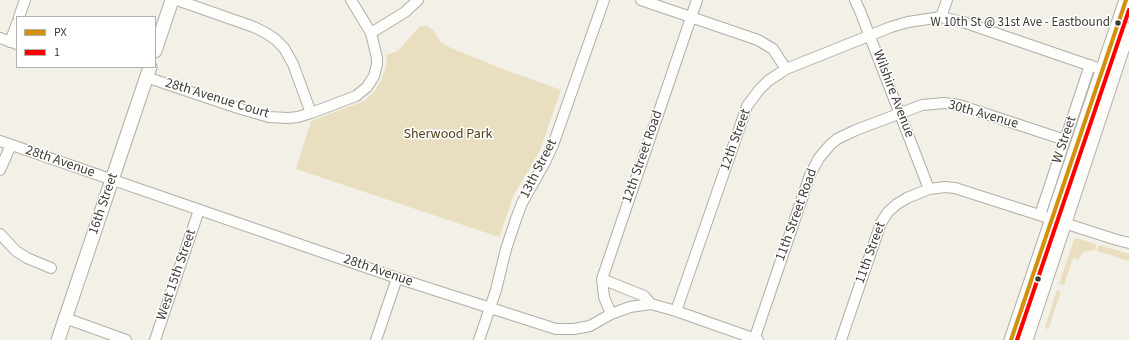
<!DOCTYPE html>
<style>
body{margin:0}
#map{position:relative;width:1129px;height:340px;overflow:hidden;background:#f3f0e7;font-family:"Source Sans 3",sans-serif}
canvas{display:block}
.legend{position:absolute;left:16px;top:16px;width:140px;height:52px;box-sizing:border-box;background:#fff;border:1px solid #b2b1ae;margin:0;padding:5px 7px;list-style:none;font-size:12px;color:#3e3c35}
.legend li{display:flex;align-items:center;gap:8px;height:20px}
.legend b{width:20px;border:1px solid #b2b1ae}
</style>
<div id="map">
<canvas width="1129" height="340"></canvas>
<ul class="legend">
<li><b style="height:5px;background:#d2910b"></b>PX</li>
<li><b style="height:5px;background:#f00"></b>1</li>
</ul>
</div>
<script>
const g = document.querySelector('canvas').getContext('2d');
g.lineJoin = 'round';
function fill(path, color) { g.fillStyle = color; g.fill(path, 'evenodd'); }
const toPath = rows => new Path2D(rows.map(r => 'M' + r).join(''));
function trace(path, color, width, dash) { g.strokeStyle = color; g.lineWidth = width; g.lineCap = dash ? 'butt' : 'round'; g.setLineDash(dash || []); g.stroke(path); }
function drawText(font, color, halo, rows, align = 'center') {
  g.font = font + ' "Source Sans 3",sans-serif'; g.lineWidth = 3; g.setLineDash([]); g.textBaseline = 'middle'; g.strokeStyle = halo; g.fillStyle = color; for (const [text, x, y, turn = 0] of rows) {
    g.save(); g.translate(x, y); g.rotate((+turn || 0) * Math.PI / 180); g.textAlign = isNaN(turn) ? turn : align; if (halo) g.strokeText(text, 0, 0); g.fillText(text, 0, 0); g.restore();
  }
}
const green = toPath([
 [420,26,427,26,433,30,441,43,451,48,503,69,561,90,540,150,530,168,514,194,499,237,296,169,311,121,364,101,374,92,381,80,387,64,386,55,398,51],
 [1076,238,1096,244,1095,250,1086,251,1083,252,1078,260,1073,258,1064,285,1059,284,1074,240],
 [1099,245,1100,245,1129,254,1129,261,1097,251],
 [1057,290,1061,292,1048,330,1045,327]
]);
const minor = toPath([
 [177,0,254,27,266,33,275,39,284,48,293,64,311,113],
 [641,0,758,40,773,49,786,69],
 [855,0,860,11,929,189],
 [19,17,25,0],
 [941,17,947,0],
 [371,33,405,12,418,0],
 [0,38,17,44],
 [10,42,17,23],
 [146,77,241,109,269,117,288,118,298,117,311,113,356,96,367,87,374,76,377,64,377,58,371,33,351,0],
 [0,141,397,278,556,329,574,329,590,326,611,314,630,307,651,304,676,311,758,340],
 [0,170,11,145],
 [1040,215,1090,65],
 [0,234,16,251,27,258,51,268],
 [602,279,644,296,651,304],
 [676,311,744,115,747,106,759,90,768,81,786,69,891,27,908,22,941,17,963,22,1103,70],
 [611,314,604,297,602,279,697,0],
 [65,318,126,340],
 [155,340,199,210],
 [376,340,397,278],
 [479,340,496,290,506,249,516,219,522,203,545,162,553,145,604,0],
 [754,340,810,175,819,158,830,145,837,139,856,130,922,105,944,103,959,105,1065,140],
 [841,340,881,223,888,212,897,204,907,198,929,189,945,187,955,188,1117,240,1129,243]
]);
const major = toPath([
 [155,51,172,0],
 [58,340,150,67],
 [1011,340,1126,0],
 [1026,340,1129,29]
]);
const bus1 = toPath([
 [1011,340,1126,0]
]);
const bus2 = toPath([
 [1017,340,1129,10]
]);
const markers = [
 [1118,23,3.5,"#3e3c35"],
 [1038,279,3.5,"#3e3c35"]
];
const busNames = [
 ["W 10th St @ 31st Ave - Eastbound",1110,23]
];
const streetNames = [
 ["Wilshire Avenue",893,94,69],
 ["28th Avenue Court",217,99,17],
 ["30th Avenue",983,115,16],
 ["12th Street",736,140,-70],
 ["W Street",1065,140,-71],
 ["12th Street Road",643,157,-71],
 ["28th Avenue",60,162,19],
 ["13th Street",539,169,-63],
 ["16th Street",104,204,-71],
 ["11th Street Road",797,215,-70],
 ["11th Street",871,253,-70],
 ["28th Avenue",378,271,19],
 ["West 15th Street",177,275,-71]
];
const parkNames = [
 ["Sherwood Park",448,135]
];
fill(green, '#e9dec0');
trace(minor, '#b0aea7', 12);
trace(major, '#b0aea7', 15);
trace(minor, '#fdfdfb', 10);
trace(major, '#fdfdfb', 13);
trace(bus1, '#d2910b', 4);
trace(bus2, '#f00', 4);
for (const [x, y, r, color] of markers) { const dot = new Path2D(); dot.arc(x, y, r, 0, 2 * Math.PI); g.fillStyle = color; g.fill(dot); trace(dot, '#fff', 1.5); }
drawText('13px', '#3e3c35', '#fff', busNames, 'right');
drawText('14px', '#3e3c35', '#fff', streetNames);
drawText('14px', '#4c3e17', '#fff', parkNames);
</script>
